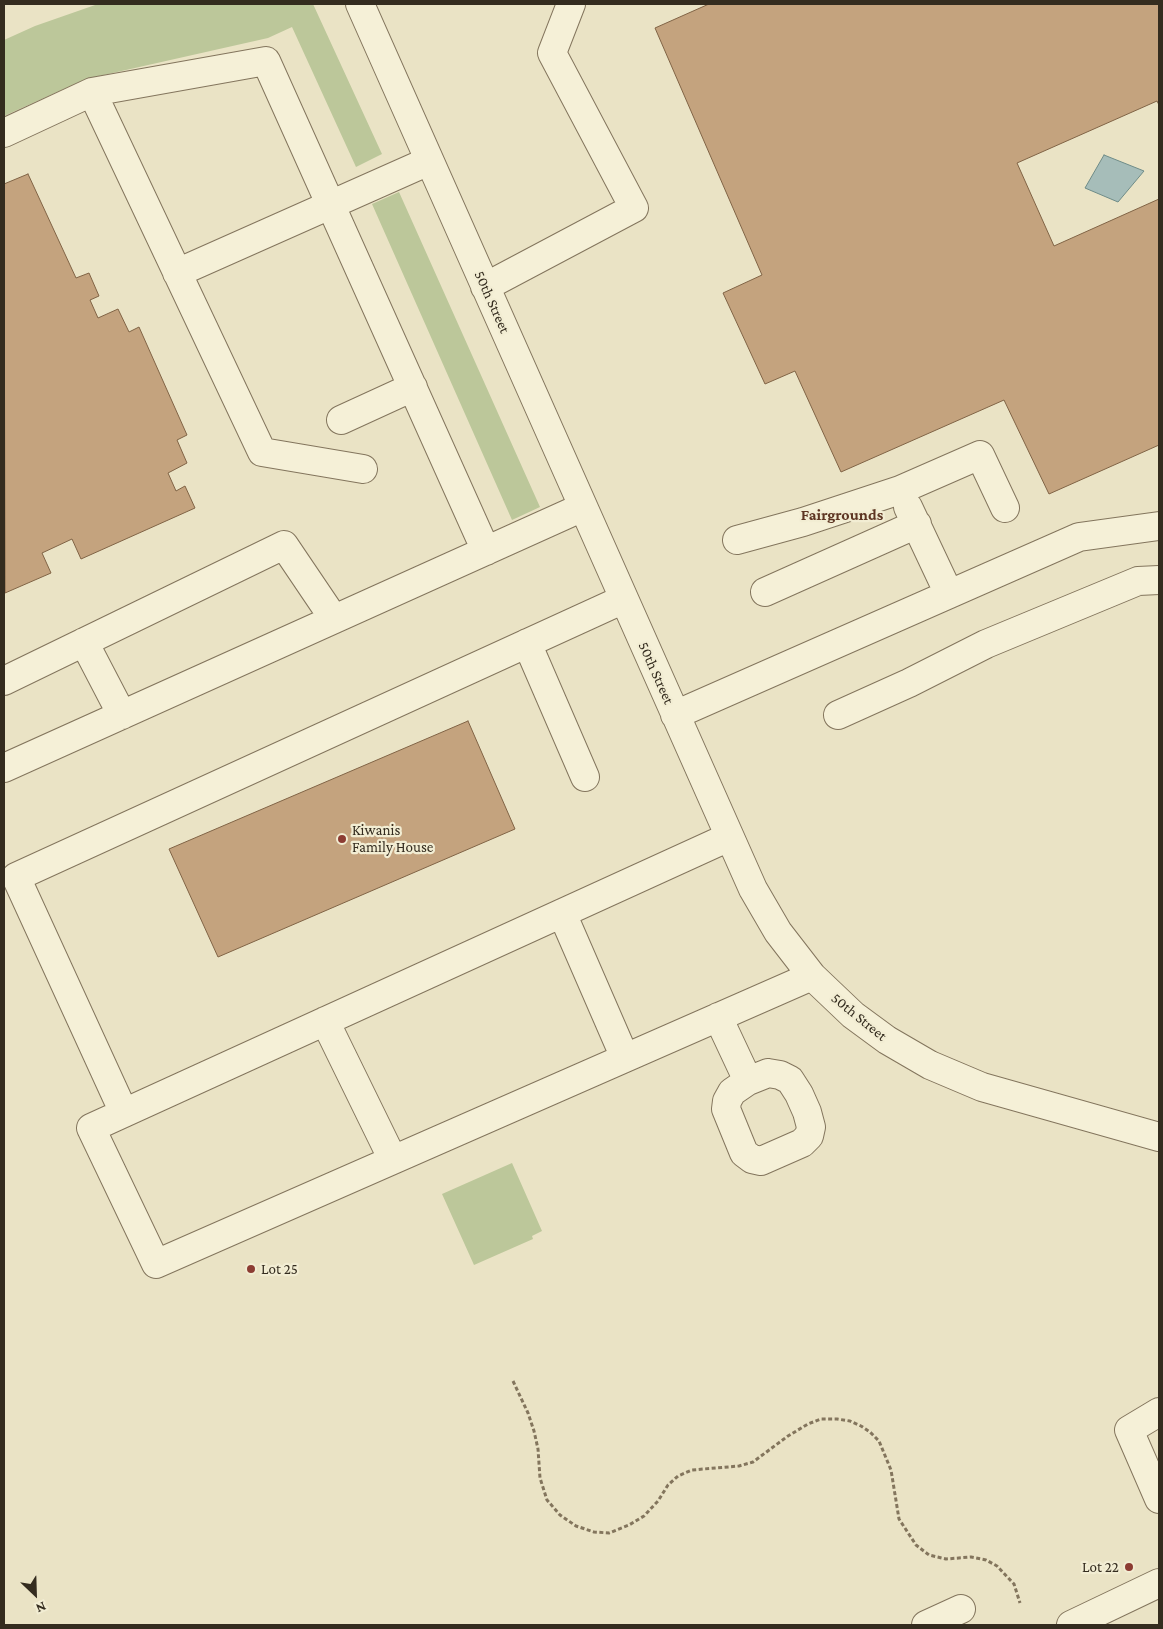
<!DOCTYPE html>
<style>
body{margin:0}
#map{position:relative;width:1163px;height:1629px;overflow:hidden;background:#eae3c5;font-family:"Crimson Pro",serif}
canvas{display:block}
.frame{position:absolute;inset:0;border:5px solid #342c1f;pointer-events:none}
.north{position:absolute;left:10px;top:1569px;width:50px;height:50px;-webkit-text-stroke:4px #f2edd3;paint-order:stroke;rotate:156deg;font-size:14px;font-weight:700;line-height:20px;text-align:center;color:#342c1f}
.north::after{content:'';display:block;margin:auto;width:18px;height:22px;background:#342c1f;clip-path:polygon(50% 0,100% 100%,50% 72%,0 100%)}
</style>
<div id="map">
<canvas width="1163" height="1629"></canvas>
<div class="frame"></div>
<div class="north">N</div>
</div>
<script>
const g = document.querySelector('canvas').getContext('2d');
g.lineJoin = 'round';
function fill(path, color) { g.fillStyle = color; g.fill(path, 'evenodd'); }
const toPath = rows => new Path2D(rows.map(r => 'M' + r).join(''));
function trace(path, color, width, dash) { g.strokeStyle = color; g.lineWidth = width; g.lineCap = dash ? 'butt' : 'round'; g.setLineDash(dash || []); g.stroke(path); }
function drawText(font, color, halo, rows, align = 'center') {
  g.font = font + ' "Crimson Pro",serif'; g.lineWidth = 4.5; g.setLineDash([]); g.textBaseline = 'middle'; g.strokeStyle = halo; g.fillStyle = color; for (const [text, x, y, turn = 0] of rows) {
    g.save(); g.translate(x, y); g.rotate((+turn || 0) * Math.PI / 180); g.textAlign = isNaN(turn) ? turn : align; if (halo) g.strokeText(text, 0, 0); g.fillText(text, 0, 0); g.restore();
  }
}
const green = toPath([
 [98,4,313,4,382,154,356,167,292,27,268,38,86,79,4,116,4,40,35,26],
 [399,192,540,507,512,520,372,204],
 [512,1163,542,1231,532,1236,533,1239,474,1265,442,1194]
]);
const water = toPath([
 [1104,155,1144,171,1118,202,1085,188,1104,155]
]);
const building = toPath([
 [709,4,1159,4,1159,105,1157,101,1017,163,1054,246,1159,199,1159,445,1049,494,1004,400,841,472,795,371,765,384,723,293,762,275,655,28,709,4],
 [28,174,76,278,89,273,99,296,90,300,98,318,118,309,129,332,139,327,187,435,177,440,187,463,168,473,176,491,185,486,195,508,81,559,72,539,42,553,51,573,5,593,4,184,28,174],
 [468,721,515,829,218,957,169,849,468,721]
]);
const path = toPath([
 [513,1381,528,1413,534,1431,538,1449,540,1478,547,1500,560,1515,576,1526,594,1532,609,1533,629,1525,644,1516,658,1501,668,1485,678,1476,692,1470,739,1466,753,1462,788,1436,808,1424,821,1419,837,1419,850,1421,861,1426,870,1432,879,1441,891,1470,899,1519,916,1545,929,1555,946,1559,971,1557,986,1560,997,1566,1014,1584,1020,1603]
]);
const minor = toPath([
 [360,4,753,889,778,932,812,976,853,1015,887,1040,930,1065,982,1087,1159,1137],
 [92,92,262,452,363,469],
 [4,133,92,92,266,61,486,551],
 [177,273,429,161],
 [485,287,634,208,552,53,571,4],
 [341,420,413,387],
 [908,507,949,594],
 [737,540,803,522,900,490,980,455,1005,508],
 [765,592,917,524],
 [84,642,122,715],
 [527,643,585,777],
 [4,681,284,545,334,619],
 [675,715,1079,537,1159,526],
 [838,715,909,683,986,644,1138,581,1159,580],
 [4,768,583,507],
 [729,837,91,1128,156,1264,812,976],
 [562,913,625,1058],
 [718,1017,748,1081],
 [325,1021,393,1160],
 [768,1073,780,1075,790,1080,799,1094,807,1112,811,1127,809,1136,802,1143,761,1161,752,1159,744,1153,726,1109,727,1101,732,1092,748,1081,768,1073],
 [124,1113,16,877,624,599],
 [1159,1412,1129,1430,1159,1499],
 [926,1625,961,1609],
 [1071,1625,1159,1583]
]);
const markers = [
 [342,839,5,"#8c3c32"],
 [251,1269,5,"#8c3c32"],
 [1129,1567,5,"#8c3c32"]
];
const streetNames = [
 ["50th Street",492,302,66],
 ["50th Street",656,673,66],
 ["50th Street",859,1017,39]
];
const poiNames = [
 ["Kiwanis",352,830],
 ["Family House",352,847],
 ["Lot 25",261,1269],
 ["Lot 22",1119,1567,"right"]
];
const neighbourhoodNames = [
 ["Fairgrounds",842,515]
];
fill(green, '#bcc79a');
fill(water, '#a6bdb9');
trace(water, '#6e8b87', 1);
fill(building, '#c4a37e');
trace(building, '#806345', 1);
trace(minor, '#83755d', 30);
trace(path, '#83755d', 3, [4, 2.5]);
trace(minor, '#f5f0d7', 28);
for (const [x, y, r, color] of markers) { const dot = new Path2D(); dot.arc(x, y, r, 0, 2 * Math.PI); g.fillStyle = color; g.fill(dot); trace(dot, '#f2edd3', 2); }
drawText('15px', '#342c1f', '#f2edd3', streetNames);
drawText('15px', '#342c1f', '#f2edd3', poiNames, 'left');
drawText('bold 16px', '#5d3522', '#f2edd3', neighbourhoodNames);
</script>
